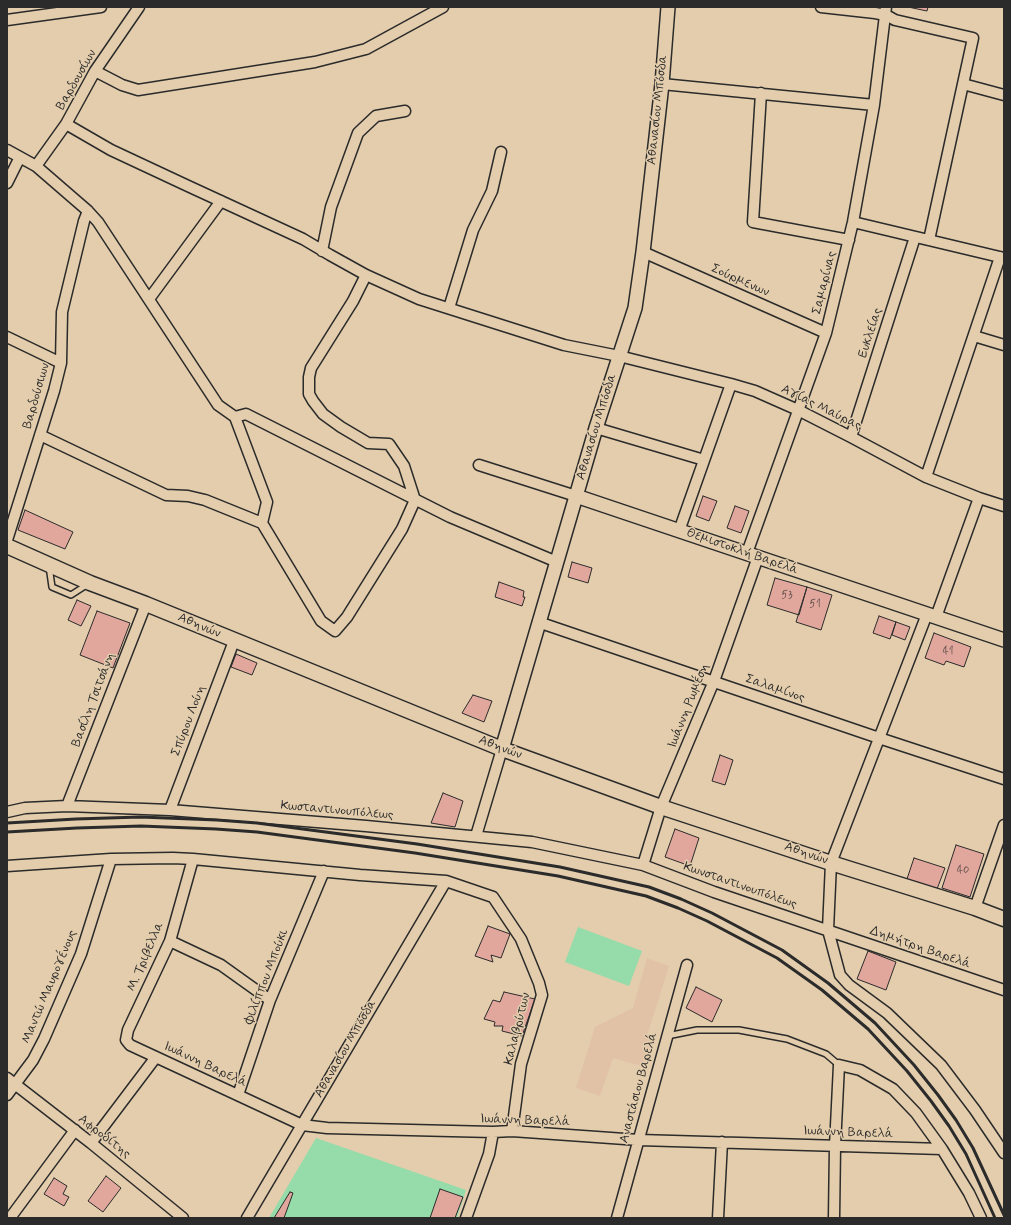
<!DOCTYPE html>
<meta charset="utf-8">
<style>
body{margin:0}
#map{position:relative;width:1011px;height:1225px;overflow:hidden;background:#e3cdac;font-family:Mynerve,sans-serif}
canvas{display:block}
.frame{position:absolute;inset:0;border:8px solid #2b2b2b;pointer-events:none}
</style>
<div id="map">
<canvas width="1011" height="1225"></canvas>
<div class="frame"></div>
</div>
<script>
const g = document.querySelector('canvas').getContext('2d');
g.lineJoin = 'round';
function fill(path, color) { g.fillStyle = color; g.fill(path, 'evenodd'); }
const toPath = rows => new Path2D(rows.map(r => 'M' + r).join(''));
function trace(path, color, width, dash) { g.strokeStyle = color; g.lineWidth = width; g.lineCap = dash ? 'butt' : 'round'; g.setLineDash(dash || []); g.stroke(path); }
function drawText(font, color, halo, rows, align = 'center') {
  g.font = font + ' Mynerve,sans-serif'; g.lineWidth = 3; g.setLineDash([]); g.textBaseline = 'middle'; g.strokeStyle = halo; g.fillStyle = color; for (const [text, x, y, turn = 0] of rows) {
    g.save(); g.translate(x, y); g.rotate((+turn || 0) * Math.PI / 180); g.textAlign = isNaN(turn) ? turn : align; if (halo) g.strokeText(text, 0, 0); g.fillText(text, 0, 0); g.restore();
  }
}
const built = toPath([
 [647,958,669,966,646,1039,653,1039,645,1067,613,1058,600,1096,576,1088,595,1027,633,1008]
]);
const green = toPath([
 [578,927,642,951,629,986,565,962],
 [316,1138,466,1190,457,1218,269,1218]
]);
const building = toPath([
 [908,7,928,7,927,11,908,7],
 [703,496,717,501,709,521,696,516,703,496],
 [735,506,749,511,741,533,727,528,735,506],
 [25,510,73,532,65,549,18,530,25,510],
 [572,562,592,568,588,583,568,577,572,562],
 [775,578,807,587,799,615,767,605,775,578],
 [499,582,524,591,523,597,525,597,522,606,495,597,499,582],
 [807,587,832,595,821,630,796,622,807,587],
 [77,600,91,606,81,626,68,620,77,600],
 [97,611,130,623,113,668,80,655,97,611],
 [879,616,896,622,890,639,873,633,879,616],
 [896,622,910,627,905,640,892,635,896,622],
 [934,633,971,647,964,667,946,661,944,665,925,658,934,633],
 [236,654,257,663,252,675,231,667,236,654],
 [473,695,492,701,484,722,462,713,473,695],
 [720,755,733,760,725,785,712,781,720,755],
 [443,793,463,801,455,827,431,823,443,793],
 [675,829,699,838,690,866,665,857,675,829],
 [956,845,984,854,970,897,942,888,956,845],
 [914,858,945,868,937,889,907,879,914,858],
 [488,926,510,934,501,958,491,955,493,962,475,956,488,926],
 [868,951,896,962,886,990,857,979,868,951],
 [696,987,722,1000,712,1022,686,1008,696,987],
 [504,992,535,999,522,1036,502,1031,503,1026,494,1026,495,1022,484,1019,493,1000,500,1002,504,992],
 [106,1176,121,1188,103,1212,88,1201,106,1176],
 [54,1178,67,1186,63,1194,69,1197,64,1206,44,1194,54,1178],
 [440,1189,463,1197,455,1218,430,1218,440,1189],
 [290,1192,293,1193,284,1218,274,1218,290,1192]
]);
const service = toPath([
 [49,566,52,587,71,595,88,584],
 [667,1036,697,1030,739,1030,787,1039,826,1054,839,1065]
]);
const minor = toPath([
 [821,7,875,13,886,15,895,20,973,38,929,240],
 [7,20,101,7],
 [95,71,122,85,138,90,315,62,366,49,443,7],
 [662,84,874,105],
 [963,84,1004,95],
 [761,93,753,222,849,240],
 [66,124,111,150,188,186,303,239,330,255,366,275,419,299,564,345,619,356,731,384,755,391,798,410,851,437,926,477,979,498,1004,506],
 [7,150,36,166,88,211,98,222,218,405,235,417,267,502,262,523,321,621,335,631,347,617,402,529,415,500,404,466,389,444,368,443,341,427,323,414,313,401,309,394,309,377,311,368,353,301,366,275],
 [36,166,66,124,95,71,139,7],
 [7,183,20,157],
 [853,222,1004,258],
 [322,251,331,207,358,133,376,116,405,111],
 [643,252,826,333],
 [149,299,221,201],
 [449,308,473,230,492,191,501,152],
 [974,336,1004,345],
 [7,337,61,363],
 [235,417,246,414,450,517,557,562],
 [596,428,704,460],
 [40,435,166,495,188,496,205,500,262,523],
 [851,437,915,237],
 [479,465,576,496],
 [926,477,1000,257],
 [679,531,731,384],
 [7,540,54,391,61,363,62,312,84,221,88,211],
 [747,553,826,333,853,222,874,105,886,7],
 [927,614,831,863,828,930,840,975,849,985,887,1013,941,1065,975,1110,1004,1153],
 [936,617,979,498],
 [538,622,879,738,1004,779],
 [67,806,146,604],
 [170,810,234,641],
 [7,812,25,808,67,806,170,810,366,826,532,842,643,865,714,892,1004,990],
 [476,836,502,749],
 [193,859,170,941,128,1030,126,1040,130,1045,302,1125,327,1128,493,1132,512,1131,639,1140,942,1149],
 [643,865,661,807,714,681,758,557],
 [7,866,111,859,173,858,193,859,360,875,446,881,493,897,521,939,539,983,542,995,521,1064,512,1131],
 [975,908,1004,825],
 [170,941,221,965,270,1000],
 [7,1078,91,1143,183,1218],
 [7,1095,33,1060,44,1039,81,954,111,859],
 [238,1095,270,1000,324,871],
 [91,1143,156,1057],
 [10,1218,75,1130],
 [247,1218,446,881],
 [466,1218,489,1154,493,1132],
 [617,1218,687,965],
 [718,1218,722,1142],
 [834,1218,835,1146,839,1065,860,1070,893,1089,916,1113,942,1149,969,1193,981,1218]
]);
const tertiary = toPath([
 [576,496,1004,640],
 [502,749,596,428,635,308,643,252,662,84,668,7]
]);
const secondary = toPath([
 [7,546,90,583,146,604,502,749,661,807,831,863,975,908,1004,919]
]);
const rail = toPath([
 [7,823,76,819,140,817,217,820,257,823,417,844,560,867,649,887,681,899,712,913,782,950,828,983,875,1023,914,1065,938,1095,956,1120,973,1148,1004,1215],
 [7,832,77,828,141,826,216,829,257,832,415,853,558,876,646,896,678,908,707,921,777,958,822,990,868,1029,907,1071,931,1101,949,1126,966,1154,995,1218]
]);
const numberNames = [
 ["53",787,596],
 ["51",815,605],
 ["41",948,652],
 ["40",963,871]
];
const streetNames = [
 ["Βαρδουσίων",77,80,-60],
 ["Αθανασίου Μπόσδα",658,110,-84],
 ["Σούρμενων",740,281,24],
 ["Σαμαρίνας",825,283,-76],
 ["Ευκλείας",871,333,-72],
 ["Βαρδούσιων",37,396,-74],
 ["Αγίας Μαύρας",821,408,26],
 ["Αθανασίου Μπόσδα",597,427,-73],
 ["Θεμιστοκλή Βαρελά",742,552,19],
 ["Αθηνών",199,626,23],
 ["Σαλαμίνος",775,689,19],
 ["Βασίλη Τσιτσάνη",94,700,-69],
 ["Ιωάννη Ρωμέση",689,706,-68],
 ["Σπύρου Λούη",189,721,-69],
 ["Αθηνών",500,748,21],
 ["Κωσταντινουπόλεως",337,811,5],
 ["Αθηνών",806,854,19],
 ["Κωνσταντινουπόλεως",740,886,19],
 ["Δημήτρη Βαρελά",920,948,19],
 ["Μ. Τριβελλα",146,957,-67],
 ["Φιλίππου Μπούκι",267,977,-69],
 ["Μαντώ Μαυρογένους",50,987,-67],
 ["Καλαβρύτων",518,1029,-76],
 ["Αθανασίου Μπόσδα",346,1049,-60],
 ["Ιωάννη Βαρελά",205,1065,25],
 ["Αναστάσιου Βαρελά",639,1088,-75],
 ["Ιωάννη Βαρελά",525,1121,2],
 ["Ιωάννη Βαρελά",848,1133,2],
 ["Αφροδίτης",104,1137,38]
];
fill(built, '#e2c2a7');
fill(green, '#95dcaa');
fill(building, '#e1a79c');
trace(building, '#2b2b2b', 1);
trace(service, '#2b2b2b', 8);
trace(minor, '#2b2b2b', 13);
trace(tertiary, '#2b2b2b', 16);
trace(secondary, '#2b2b2b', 17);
trace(service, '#e3cdac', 5);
trace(minor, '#e3cdac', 10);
trace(tertiary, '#e3cdac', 13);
trace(secondary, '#e3cdac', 14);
trace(rail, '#2b2b2b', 3);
drawText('11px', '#584a47', null, numberNames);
drawText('13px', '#2b2b2b', '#e3cdac', streetNames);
</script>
